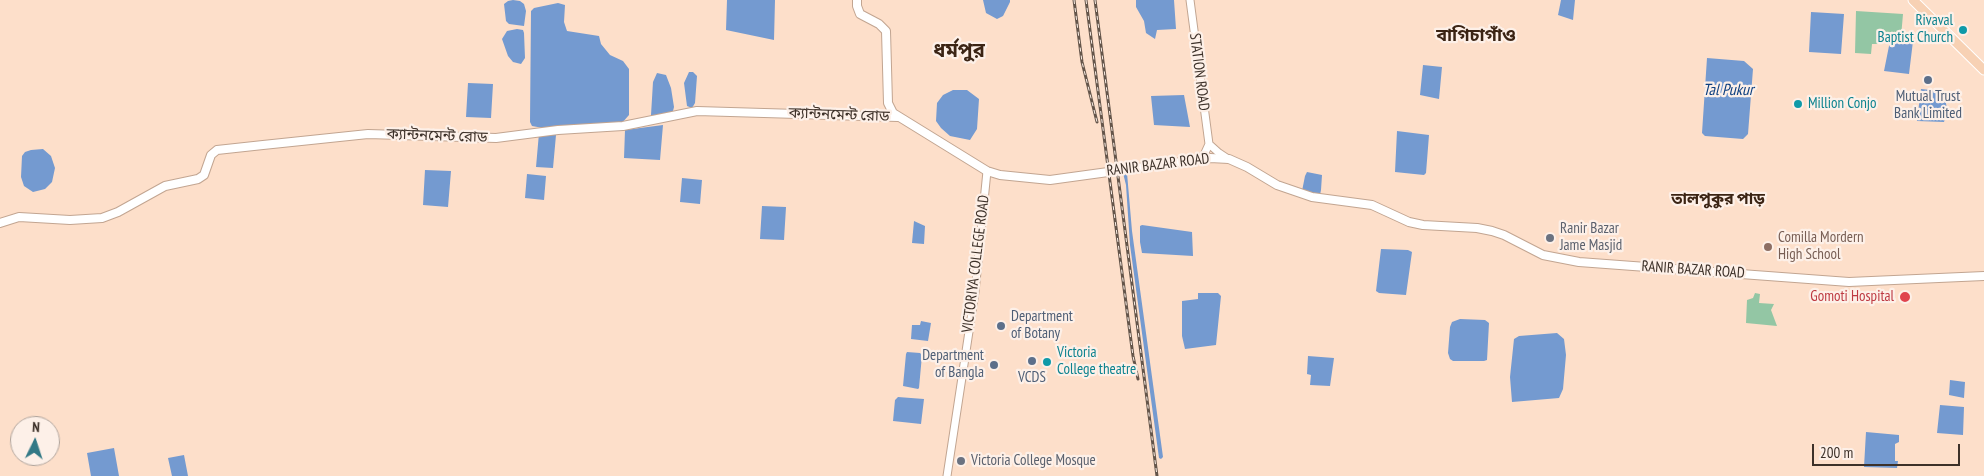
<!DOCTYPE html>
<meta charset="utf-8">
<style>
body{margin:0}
#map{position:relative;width:1984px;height:476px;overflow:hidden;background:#fddfca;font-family:"PT Sans Narrow",sans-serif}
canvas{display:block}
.north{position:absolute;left:10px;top:416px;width:50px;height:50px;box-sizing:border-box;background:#fdf0e8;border:1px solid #b0a49c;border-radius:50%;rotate:4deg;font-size:14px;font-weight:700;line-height:20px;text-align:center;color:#3d3129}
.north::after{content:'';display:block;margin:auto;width:18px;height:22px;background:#337986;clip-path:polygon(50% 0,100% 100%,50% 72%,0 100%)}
.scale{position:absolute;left:1812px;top:444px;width:148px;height:22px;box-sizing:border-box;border:2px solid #3d3129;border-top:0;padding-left:6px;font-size:15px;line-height:18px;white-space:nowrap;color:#3d3129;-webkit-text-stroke:4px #fdf0e8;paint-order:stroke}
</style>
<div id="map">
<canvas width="1984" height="476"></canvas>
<div class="north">N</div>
<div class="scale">200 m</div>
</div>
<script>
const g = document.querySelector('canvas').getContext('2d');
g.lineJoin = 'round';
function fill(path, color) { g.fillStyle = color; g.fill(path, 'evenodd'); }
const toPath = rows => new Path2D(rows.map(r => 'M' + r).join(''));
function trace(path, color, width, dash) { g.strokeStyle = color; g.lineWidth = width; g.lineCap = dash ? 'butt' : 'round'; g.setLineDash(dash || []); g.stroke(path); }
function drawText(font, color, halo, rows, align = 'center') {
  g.font = font + ' "PT Sans Narrow","Noto Sans Bengali",sans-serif'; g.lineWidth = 4.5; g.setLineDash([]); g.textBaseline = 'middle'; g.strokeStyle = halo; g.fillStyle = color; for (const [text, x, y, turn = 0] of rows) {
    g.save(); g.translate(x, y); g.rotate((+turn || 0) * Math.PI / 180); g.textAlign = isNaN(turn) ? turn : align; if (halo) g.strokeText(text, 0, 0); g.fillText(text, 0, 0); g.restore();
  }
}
const green = toPath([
 [1856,11,1903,14,1901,37,1883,36,1883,44,1872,44,1871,54,1855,53],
 [1755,293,1760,294,1759,303,1774,304,1771,310,1777,326,1746,323,1747,300,1753,298]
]);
const water = toPath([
 [513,0,520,1,524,4,526,11,524,26,509,24,506,21,504,4,508,1],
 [727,0,775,0,774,40,726,30],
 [983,0,1010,0,1010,2,1003,16,997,19,986,13],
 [1136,0,1174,0,1176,29,1157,30,1155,39,1146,33,1144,21,1136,7],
 [1561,0,1575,0,1573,20,1558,15],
 [558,3,565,5,564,22,567,31,599,36,601,44,610,55,623,61,629,69,629,115,622,123,543,128,532,126,530,122,531,11,534,8],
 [1811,12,1844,14,1841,54,1809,52],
 [517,29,523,30,524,33,525,58,521,64,513,62,508,56,502,39,507,31],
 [1895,39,1913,41,1909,74,1884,71,1889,46],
 [1707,58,1744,61,1753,69,1748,134,1743,139,1705,136,1702,133],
 [1423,65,1442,67,1439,99,1420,95],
 [689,72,693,72,697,76,695,103,692,108,687,106,684,83],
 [657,73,666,75,671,88,674,107,673,111,668,114,655,117,651,115,653,82],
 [468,83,493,84,491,118,466,117],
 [1921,89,1940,91,1945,95,1947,111,1944,122,1917,121],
 [953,90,967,90,979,99,977,129,970,140,950,136,941,128,936,121,937,103,943,95],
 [1184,95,1190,127,1154,125,1151,96],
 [663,125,660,160,624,158,625,130],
 [1397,131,1429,135,1426,173,1424,175,1395,172],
 [539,133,556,135,553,168,536,167],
 [43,149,51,156,55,168,52,182,45,189,33,192,24,186,21,177,22,156,25,152,31,150],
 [425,170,451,171,448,207,423,205],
 [1307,172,1322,175,1321,190,1320,195,1317,196,1302,191,1305,176],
 [1123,173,1127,173,1132,231,1163,457,1161,459,1159,458,1130,245,1126,185],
 [527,174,546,176,544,200,525,198],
 [682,178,702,180,700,204,680,202],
 [762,206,786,207,784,240,760,239],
 [914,221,925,226,924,244,912,243],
 [1142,225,1192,232,1193,256,1142,253,1140,242,1140,226],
 [1381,249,1408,250,1412,252,1406,295,1379,293,1376,291],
 [1198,293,1218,293,1221,296,1216,345,1185,349,1182,336,1182,301,1198,299],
 [1460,319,1485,320,1489,323,1487,360,1484,361,1453,361,1450,359,1448,353,1450,327,1452,322],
 [921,321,931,323,928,341,911,339,912,325,920,325],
 [1557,333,1564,339,1566,355,1563,389,1559,398,1512,402,1510,377,1514,339,1519,336],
 [906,354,907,352,920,353,922,355,919,388,918,389,903,386],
 [1308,356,1334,358,1330,386,1310,385,1311,375,1307,374],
 [1950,380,1965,382,1964,398,1949,395],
 [898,397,924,399,921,424,893,421,895,400],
 [1940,405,1964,407,1963,435,1937,433],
 [1866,432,1899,435,1899,442,1895,444,1895,461,1898,461,1897,468,1864,467],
 [114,448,119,476,91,476,87,453],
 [184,455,188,476,172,476,168,458]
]);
const tertiary = toPath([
 [1190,0,1209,144,1204,155,1197,160],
 [1209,144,1219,153,1228,159],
 [947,476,975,292,987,171]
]);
const secondary = toPath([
 [857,0,857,6,860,14,879,24,886,31,888,103,893,113,987,171,1000,175,1050,180,1210,158,1229,159,1247,167,1277,185,1312,197,1372,205,1409,222,1423,225,1477,228,1492,231,1504,235,1543,255,1579,262,1849,282,1984,276],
 [0,223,19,217,70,220,102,218,118,212,165,186,198,179,204,175,211,155,217,150,263,145,368,134,496,138,558,130,623,126,697,111,898,117]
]);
const primary = toPath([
 [1913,0,1984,70]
]);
const rail = toPath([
 [1074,0,1082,62,1097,122],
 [1086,0,1133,356,1138,379],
 [1095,0,1157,476]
]);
const markers = [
 [1963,30,5,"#0f9aa8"],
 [1928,80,5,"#5c6f8a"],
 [1798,104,5,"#0f9aa8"],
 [1550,238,5,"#6b7280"],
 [1768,247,5,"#8d6e63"],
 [1905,297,6,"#e0444e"],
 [1001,326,5,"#5c6f8a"],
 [1032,361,5,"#5c6f8a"],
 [1047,362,5,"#0f9aa8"],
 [994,365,5,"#5c6f8a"],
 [961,461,5,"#6b7280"]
];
const cultureNames = [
 ["Rivaval",1953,21,"right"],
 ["Baptist Church",1953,38,"right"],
 ["Million Conjo",1808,104],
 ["Victoria",1057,353],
 ["College theatre",1057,370]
];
const streetNames = [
 ["STATION ROAD",1199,72,83],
 ["ক্যান্টনমেন্ট রোড",839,115,2],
 ["ক্যান্টনমেন্ট রোড",437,136,2],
 ["RANIR BAZAR ROAD",1158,165,-7],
 ["VICTORIYA COLLEGE ROAD",976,264,-83],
 ["RANIR BAZAR ROAD",1693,270,4]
];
const serviceNames = [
 ["Mutual Trust",1928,97],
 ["Bank Limited",1928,114],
 ["Department",1011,317,"left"],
 ["of Botany",1011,334,"left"],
 ["Department",984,356,"right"],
 ["of Bangla",984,373,"right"],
 ["VCDS",1032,378]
];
const worshipNames = [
 ["Ranir Bazar",1560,229],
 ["Jame Masjid",1560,246],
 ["Victoria College Mosque",971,461]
];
const educationNames = [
 ["Comilla Mordern",1778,238],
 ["High School",1778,255]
];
const healthNames = [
 ["Gomoti Hospital",1894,297]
];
const waterNames = [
 ["Tal Pukur",1728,90]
];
const neighbourhoodNames = [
 ["তালপুকুর পাড়",1718,199]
];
const quarterNames = [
 ["বাগিচাগাঁও",1476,36]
];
const districtNames = [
 ["ধর্মপুর",959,51]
];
fill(green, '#93c6a4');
fill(water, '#749ad0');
trace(tertiary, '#c2a591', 9);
trace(secondary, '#c2a591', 10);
trace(primary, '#fff', 11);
trace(tertiary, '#fff', 7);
trace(secondary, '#fff', 8);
trace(primary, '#f7d1b4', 9);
trace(rail, '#64554a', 3);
trace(rail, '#fdf0e8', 1, [4]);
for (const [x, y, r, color] of markers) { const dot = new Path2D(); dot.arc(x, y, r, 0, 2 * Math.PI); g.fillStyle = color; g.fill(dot); trace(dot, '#fdf0e8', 2); }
drawText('15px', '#0d838f', '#fdf0e8', cultureNames, 'left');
drawText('15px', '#3d3129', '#fdf0e8', streetNames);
drawText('15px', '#4e5e75', '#fdf0e8', serviceNames);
drawText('15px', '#5b616d', '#fdf0e8', worshipNames, 'left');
drawText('15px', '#785e54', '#fdf0e8', educationNames, 'left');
drawText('15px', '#be3a42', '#fdf0e8', healthNames, 'right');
drawText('italic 16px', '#0c3e7f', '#fdf0e8', waterNames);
drawText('bold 16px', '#3b2414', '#fdf0e8', neighbourhoodNames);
drawText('bold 18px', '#3b2414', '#fdf0e8', quarterNames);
drawText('bold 20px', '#3b2414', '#fdf0e8', districtNames);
</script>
